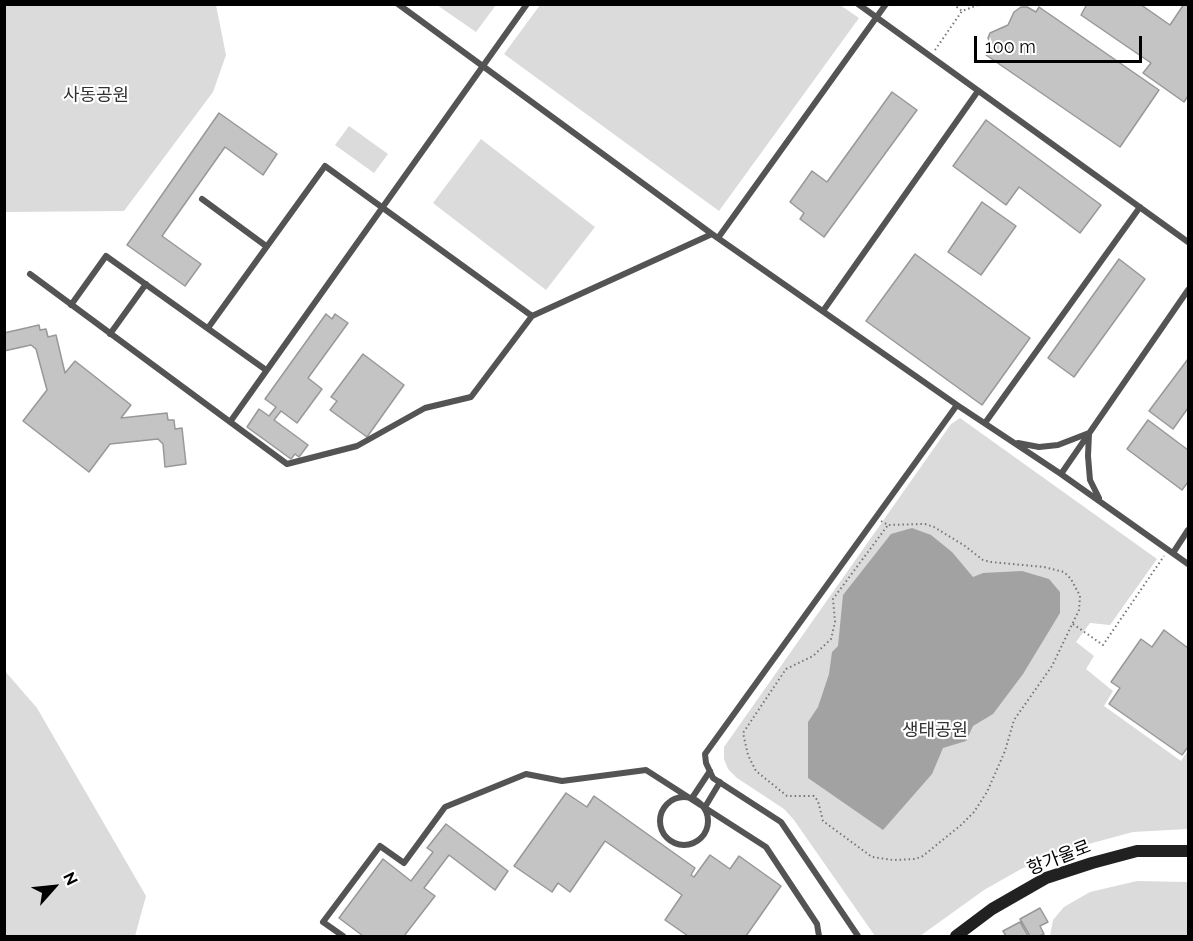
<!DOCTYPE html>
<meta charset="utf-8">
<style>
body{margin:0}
#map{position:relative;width:1193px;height:941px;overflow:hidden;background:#fff;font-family:Raleway,sans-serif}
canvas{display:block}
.frame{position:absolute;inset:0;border:6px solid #000;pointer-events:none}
.north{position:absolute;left:24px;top:857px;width:60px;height:60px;-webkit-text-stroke:4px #fff;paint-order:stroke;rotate:63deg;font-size:16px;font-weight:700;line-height:24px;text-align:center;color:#000}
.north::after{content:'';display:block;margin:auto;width:21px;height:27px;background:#000;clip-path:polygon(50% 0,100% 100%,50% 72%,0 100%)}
.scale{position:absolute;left:974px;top:36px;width:168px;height:27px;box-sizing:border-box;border:3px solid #000;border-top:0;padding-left:8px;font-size:18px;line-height:21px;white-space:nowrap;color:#000;-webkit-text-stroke:4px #fff;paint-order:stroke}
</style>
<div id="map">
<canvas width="1193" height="941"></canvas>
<div class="frame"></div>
<div class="north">N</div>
<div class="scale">100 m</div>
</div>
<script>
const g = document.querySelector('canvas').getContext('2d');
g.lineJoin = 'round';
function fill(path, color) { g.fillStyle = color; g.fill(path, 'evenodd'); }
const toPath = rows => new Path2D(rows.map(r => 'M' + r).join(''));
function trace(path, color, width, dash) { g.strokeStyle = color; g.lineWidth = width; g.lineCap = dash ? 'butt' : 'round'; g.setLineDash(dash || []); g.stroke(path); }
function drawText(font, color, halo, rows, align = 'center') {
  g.font = font + ' Raleway,"Noto Sans KR",sans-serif'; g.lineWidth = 4.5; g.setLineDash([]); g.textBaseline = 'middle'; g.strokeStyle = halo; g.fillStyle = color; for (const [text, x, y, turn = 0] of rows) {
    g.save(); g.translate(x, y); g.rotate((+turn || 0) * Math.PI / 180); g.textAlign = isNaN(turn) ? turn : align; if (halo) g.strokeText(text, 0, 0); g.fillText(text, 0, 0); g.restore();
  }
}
const green = toPath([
 [4,5,216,5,226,55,213,92,124,211,5,212],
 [437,5,496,5,476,32],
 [840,5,859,18,719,211,504,54,540,5],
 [349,126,388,154,374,173,335,145],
 [481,139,595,227,546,290,433,203],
 [960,418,1157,559,1110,625,1090,623,1076,642,1094,656,1086,669,1113,691,1104,706,1181,761,1188,750,1188,829,1133,832,1059,852,1021,869,984,890,920,936,875,936,794,820,784,809,737,778,728,769,724,759,724,747,951,424],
 [4,670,37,708,146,896,135,936,5,936],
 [1137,881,1188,882,1188,936,1050,936,1053,920,1064,907,1090,892]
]);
const water = toPath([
 [912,528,931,535,952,552,973,577,983,573,1022,571,1049,579,1060,592,1060,613,1023,674,993,714,973,726,966,741,943,748,932,774,883,830,808,778,808,722,818,707,829,674,832,652,838,646,843,595,891,534]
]);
const building = toPath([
 [1087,4,1140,4,1170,25,1184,4,1188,4,1188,96,1184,102,1143,73,1151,63,1081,15,1087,4],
 [1021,7,1027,7,1036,12,1039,7,1159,90,1120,147,986,55,992,47,988,38,990,33,1008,25,1014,12,1021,7],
 [892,92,917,110,824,237,800,219,804,213,790,202,812,171,827,182,892,92],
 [219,113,277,154,263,175,225,147,162,236,201,264,185,286,127,245,219,113],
 [986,120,1101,205,1080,233,1019,187,1006,205,953,166,986,120],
 [982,202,1016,226,981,275,948,252,982,202],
 [915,254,1030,338,982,405,866,321,915,254],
 [1119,259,1145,279,1074,377,1048,358,1119,259],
 [326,314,332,319,335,314,348,323,308,378,322,389,297,423,281,411,274,420,308,445,299,457,295,454,291,459,247,427,259,409,269,416,276,407,265,399,326,314],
 [39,325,40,330,46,329,48,337,56,335,65,373,75,361,131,405,121,418,167,413,168,420,174,420,175,429,182,428,186,464,165,467,163,444,158,439,110,444,89,472,23,421,47,390,36,349,31,345,4,351,4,333,39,325],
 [363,354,404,385,367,437,330,410,337,401,331,397,363,354],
 [1188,359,1188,408,1173,429,1149,411,1188,359],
 [1148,420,1188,450,1188,482,1182,490,1127,449,1148,420],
 [1164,630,1188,648,1188,747,1182,755,1109,704,1120,688,1111,682,1141,639,1152,647,1164,630],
 [566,793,587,807,594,796,695,868,691,875,694,877,710,855,730,869,739,856,781,886,746,936,688,936,665,920,682,895,605,841,570,892,558,883,552,892,514,866,566,793],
 [446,824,508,871,495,890,449,855,424,888,435,896,404,936,363,936,339,918,383,859,411,881,433,852,427,848,446,824],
 [1040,908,1048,922,1040,926,1044,934,1039,936,1030,936,1020,919,1040,908],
 [1020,922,1028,936,1006,936,1003,931,1020,922]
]);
const path = toPath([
 [953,4,962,11,981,4],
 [935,50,962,11],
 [881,521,888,525,925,524,934,527,965,546,983,560,991,562,1044,567,1064,572,1071,579,1080,596,1079,610,1052,666,1014,720,1005,751,987,792,974,812,961,825,923,856,915,859,893,860,872,857,823,821,818,801,814,796,787,796,756,771,748,755,743,733,786,669,813,656,831,639,835,622,833,599,888,525],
 [1073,624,1103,645,1164,556]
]);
const service = toPath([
 [398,4,712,234,957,405,1061,474,1188,290],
 [858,4,1188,242],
 [202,199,266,246],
 [718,238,886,4],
 [30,274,287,464,357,446,425,408,471,397,532,316,712,234],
 [71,305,106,256,266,370],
 [823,311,978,91],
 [208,328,325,166,532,316],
 [110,334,146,284],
 [230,422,527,4],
 [985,423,1140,207],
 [1089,433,1088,456,1090,480,1099,498],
 [1018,443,1039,447,1058,445,1089,433],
 [1061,474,1188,564],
 [1173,553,1188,530],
 '660 821a24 24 0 1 1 48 0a24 24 0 1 1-48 0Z',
 [692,798,710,771],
 [705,807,720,782],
 [343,936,323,922,380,846,404,863,445,807,526,774,562,781,646,770,766,847,817,924,819,936],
 [858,936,781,822,713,778,706,763,705,754,957,405]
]);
const secondary = toPath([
 [956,936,992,909,1046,878,1092,863,1137,851,1188,851]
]);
const parkNames = [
 ["사동공원",96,96],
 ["생태공원",935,731]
];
const streetNames = [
 ["항가울로",1059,858,-21]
];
fill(green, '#dbdbdb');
fill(water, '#a2a2a2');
fill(building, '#c4c4c4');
trace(building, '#989898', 1.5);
trace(path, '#767676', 2, [1.5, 3]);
trace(service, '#545454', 6);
trace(secondary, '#212121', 12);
drawText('18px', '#323232', '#fff', parkNames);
drawText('18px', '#000', '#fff', streetNames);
</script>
